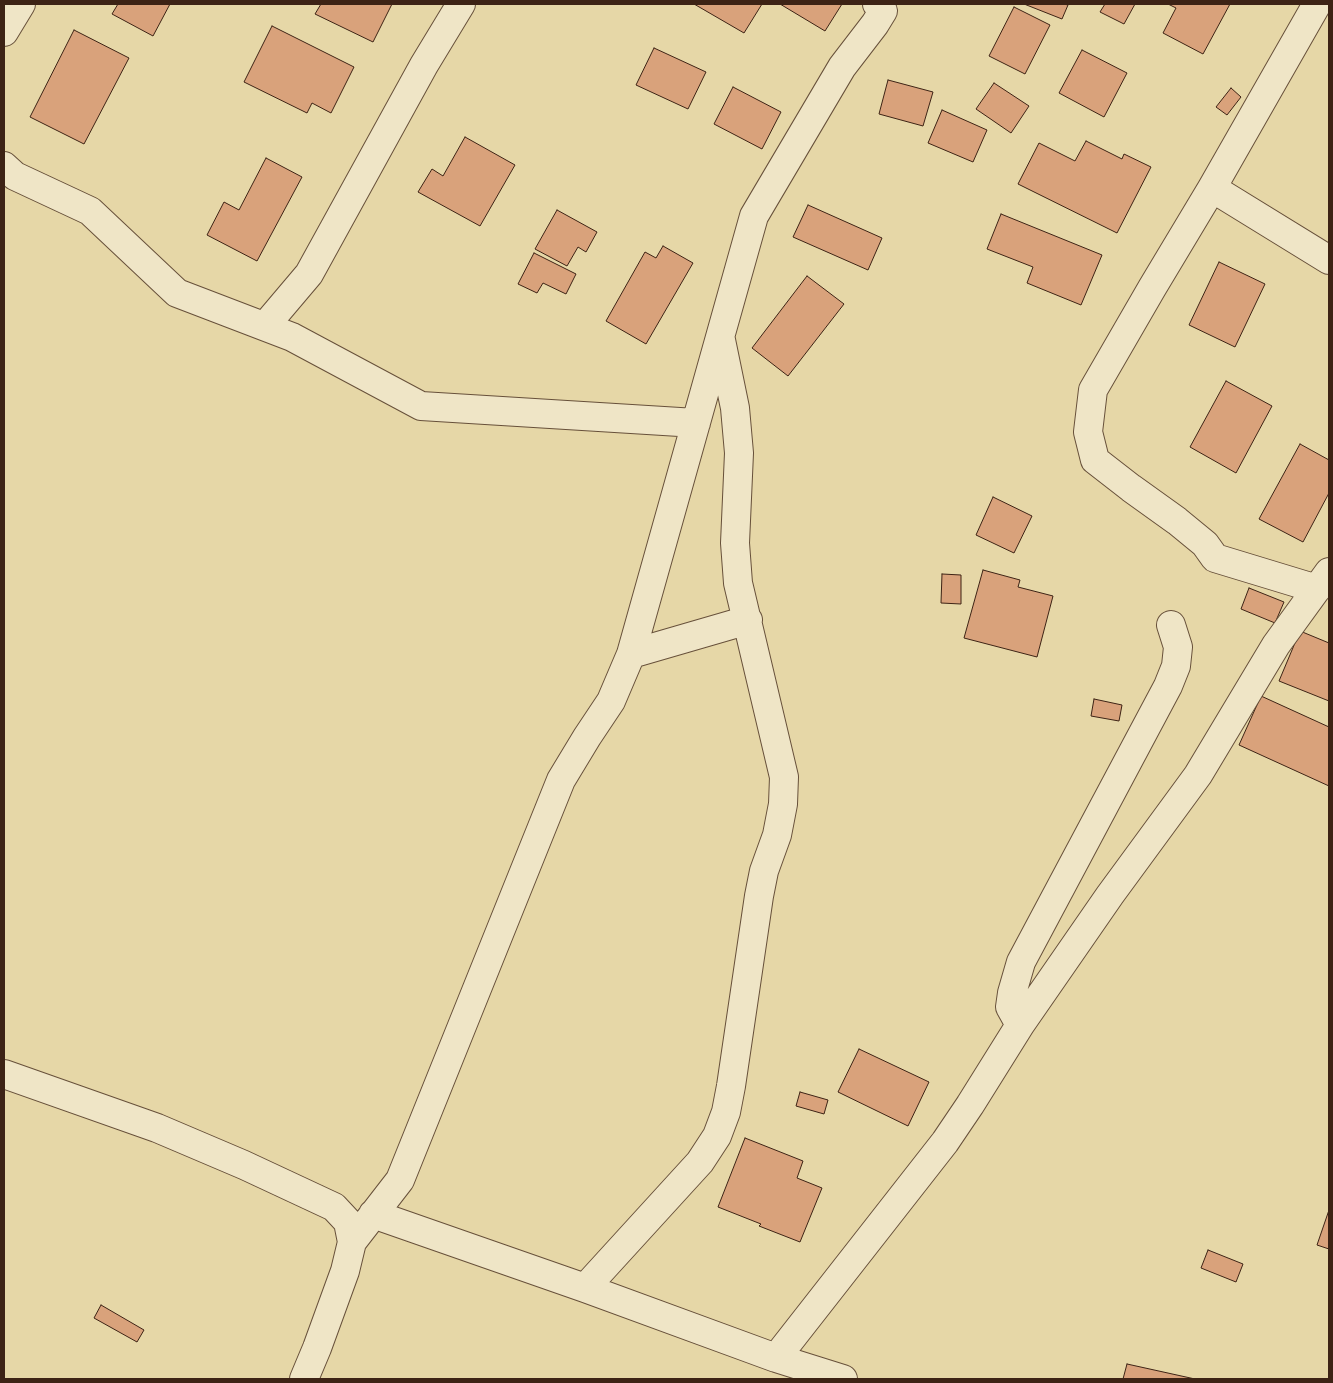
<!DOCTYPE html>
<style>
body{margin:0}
#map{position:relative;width:1333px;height:1383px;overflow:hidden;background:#e6d7a7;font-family:Vollkorn,serif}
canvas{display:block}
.frame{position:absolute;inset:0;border:5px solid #3d2315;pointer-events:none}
</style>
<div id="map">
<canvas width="1333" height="1383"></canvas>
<div class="frame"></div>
</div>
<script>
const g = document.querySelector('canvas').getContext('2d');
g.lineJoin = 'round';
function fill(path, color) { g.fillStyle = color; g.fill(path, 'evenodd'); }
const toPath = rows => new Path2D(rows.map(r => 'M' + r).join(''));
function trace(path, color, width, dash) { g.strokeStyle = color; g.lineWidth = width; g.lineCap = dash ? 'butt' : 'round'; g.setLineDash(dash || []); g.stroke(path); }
const building = toPath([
 [118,4,170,4,153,36,112,14,118,4],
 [321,4,392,4,373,42,315,14,321,4],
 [694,4,762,4,744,33,694,4],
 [780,4,842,4,825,31,780,4],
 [1024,4,1064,4,1068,5,1062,19,1024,4],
 [1105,4,1135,4,1124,24,1100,12,1105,4],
 [1168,4,1230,4,1203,54,1163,33,1176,8,1168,4],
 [1014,7,1050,25,1025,74,989,56,1014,7],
 [272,26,354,67,331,113,312,103,307,113,244,82,272,26],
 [74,30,129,58,84,144,30,117,74,30],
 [654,48,706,72,688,109,636,85,654,48],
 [1082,50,1127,73,1104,117,1059,93,1082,50],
 [888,80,933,92,923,126,879,114,888,80],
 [994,83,1029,106,1011,133,976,109,994,83],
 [733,87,781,112,762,149,714,124,733,87],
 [1231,88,1241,97,1227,115,1216,107,1231,88],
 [942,110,987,130,973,162,928,143,942,110],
 [465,137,515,165,480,226,418,192,432,169,443,176,465,137],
 [1086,141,1122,159,1124,154,1151,167,1117,233,1018,184,1039,143,1075,161,1086,141],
 [266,158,302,177,257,261,207,235,224,202,239,210,266,158],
 [808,205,882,238,868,270,793,237,808,205],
 [557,210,597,232,586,252,578,247,567,266,535,249,557,210],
 [1001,214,1102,255,1081,305,1027,283,1033,267,987,249,1001,214],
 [663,246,693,263,646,344,606,321,645,252,656,258,663,246],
 [534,253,576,274,566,294,543,283,537,293,518,284,534,253],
 [1219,262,1265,284,1235,347,1189,325,1219,262],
 [807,276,844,304,788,376,752,348,807,276],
 [1226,381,1272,406,1236,473,1190,447,1226,381],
 [1300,444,1329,460,1329,493,1303,542,1259,519,1300,444],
 [993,497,1032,516,1014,553,976,535,993,497],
 [983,570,1020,580,1018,587,1053,596,1037,657,964,638,983,570],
 [942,574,961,575,961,604,941,603,942,574],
 [1249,588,1284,602,1275,623,1241,609,1249,588],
 [1300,631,1329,643,1329,701,1279,681,1300,631],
 [1261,696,1329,727,1329,786,1239,745,1261,696],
 [1094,699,1122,705,1119,721,1091,716,1094,699],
 [859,1049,929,1082,908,1126,838,1092,859,1049],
 [800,1092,828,1100,824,1114,796,1106,800,1092],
 [745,1138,803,1161,797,1178,822,1188,800,1242,759,1226,761,1224,718,1207,745,1138],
 [1329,1210,1329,1249,1317,1245,1329,1210],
 [1208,1250,1243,1264,1236,1282,1201,1268,1208,1250],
 [101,1305,144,1330,137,1342,94,1318,101,1305],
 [1127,1364,1195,1379,1123,1379,1127,1364]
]);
const street = toPath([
 [1317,4,1212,188,1152,288,1093,390,1088,432,1095,460,1131,488,1177,521,1205,544,1215,558,1317,589],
 [4,32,21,4],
 [4,166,15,176,90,211,177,293,292,337,421,406,696,423],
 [1212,188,1329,260],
 [265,326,309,274,424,65,461,4],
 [631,654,748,620],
 [1020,1025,1010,1007,1012,993,1021,962,1168,686,1176,666,1178,647,1171,625],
 [4,1074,157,1128,244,1165,334,1207,348,1222,352,1242,345,1271,317,1348,304,1379],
 [373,1214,585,1288,776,1358,843,1379],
 [352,1242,400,1180,561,780,587,737,611,701,631,654,754,216,842,67,875,24,883,11,877,4],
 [585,1288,700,1162,717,1136,726,1112,731,1086,759,896,764,871,777,835,783,804,784,777,738,583,735,543,739,453,735,408,721,340],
 [776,1358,945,1142,970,1105,1020,1025,1110,895,1198,775,1276,645,1329,572]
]);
fill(building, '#d9a27b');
trace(building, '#3d2315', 1);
trace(street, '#67503a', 30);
trace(street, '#efe5c6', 28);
</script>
